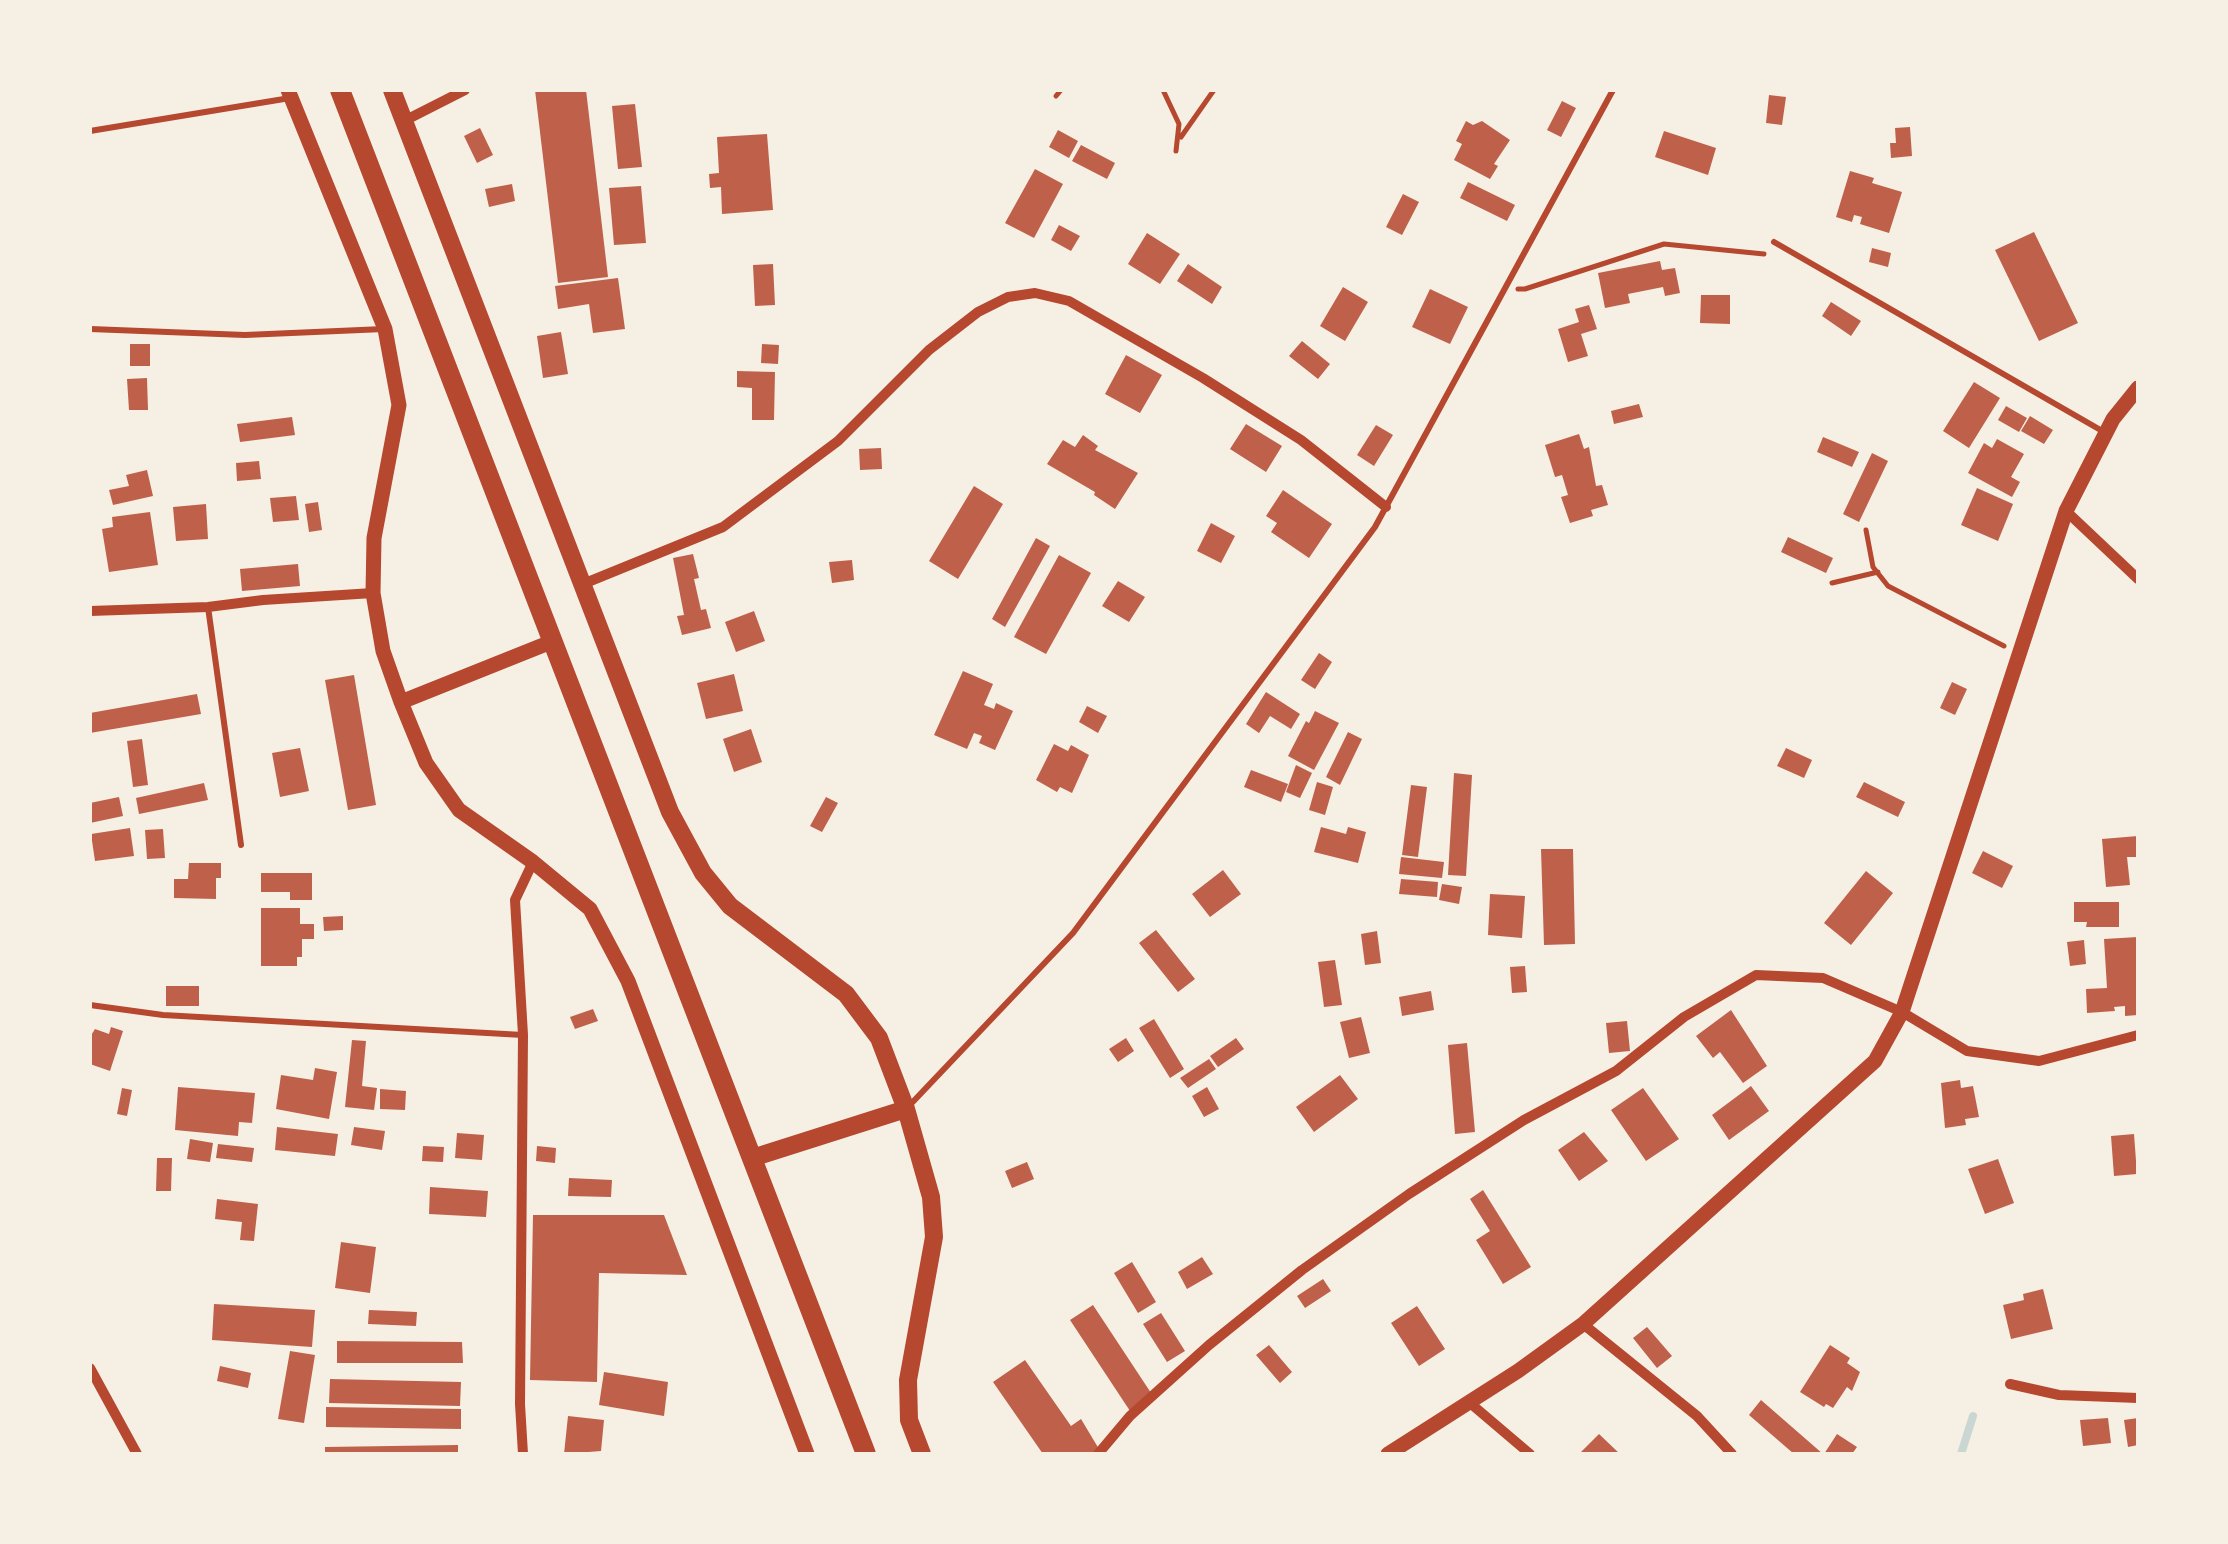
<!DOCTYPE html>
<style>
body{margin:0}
#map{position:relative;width:2228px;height:1544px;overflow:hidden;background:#f6efe4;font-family:"Playfair Display",serif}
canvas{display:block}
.frame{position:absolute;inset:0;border:92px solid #f6efe4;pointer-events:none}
</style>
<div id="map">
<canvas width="2228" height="1544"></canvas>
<div class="frame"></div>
</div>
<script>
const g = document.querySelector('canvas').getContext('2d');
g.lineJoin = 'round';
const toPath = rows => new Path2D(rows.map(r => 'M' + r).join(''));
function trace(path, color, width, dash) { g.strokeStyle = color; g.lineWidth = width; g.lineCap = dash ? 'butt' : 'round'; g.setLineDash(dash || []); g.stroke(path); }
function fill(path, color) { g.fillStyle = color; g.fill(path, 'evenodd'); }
const stream = toPath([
 [1961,1454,1973,1416]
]);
const building = toPath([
 [535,90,586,90,608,277,558,283],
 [1769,95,1786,97,1782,125,1766,123],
 [1562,101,1576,108,1561,137,1547,130],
 [635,104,642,167,618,169,612,106],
 [1466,121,1473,125,1482,121,1510,140,1494,164,1498,166,1490,179,1454,160,1462,144,1456,141],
 [1910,127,1912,156,1891,158,1890,143,1896,143,1895,128],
 [480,128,493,155,477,163,464,136],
 [1058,130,1078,141,1069,158,1049,147],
 [1664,131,1716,148,1708,175,1655,157],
 [767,134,773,210,722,214,721,187,710,188,709,174,719,173,717,137],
 [1081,145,1115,163,1107,179,1072,161],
 [1035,169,1063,184,1034,238,1005,223],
 [1850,171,1874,178,1872,183,1902,192,1889,233,1860,224,1862,217,1854,215,1852,222,1836,217],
 [1468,182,1515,205,1507,221,1460,198],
 [512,184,515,201,489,207,485,189],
 [641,186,646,243,614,245,609,188],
 [1403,194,1419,202,1402,235,1386,227],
 [1059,225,1080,236,1071,251,1051,240],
 [2034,232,2078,323,2039,341,1995,250],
 [1147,233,1180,254,1160,284,1128,264],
 [1872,248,1891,253,1888,267,1869,262],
 [1660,261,1662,270,1675,268,1680,293,1665,296,1663,287,1628,294,1630,303,1605,308,1598,273],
 [773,264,775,305,755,306,753,265],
 [1188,264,1222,287,1212,304,1177,281],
 [618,278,625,329,593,333,589,304,558,309,555,286],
 [1343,287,1368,302,1345,341,1320,326],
 [1430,289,1468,307,1450,344,1412,327],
 [1701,295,1730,295,1730,324,1700,323],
 [1831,302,1861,321,1851,336,1822,316],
 [1589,305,1597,329,1581,334,1588,356,1568,362,1558,329,1579,322,1575,309],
 [561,332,568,374,543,378,537,336],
 [1302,341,1330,364,1318,379,1289,356],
 [130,344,150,344,150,366,130,366],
 [762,344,779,345,778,364,761,363],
 [1126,355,1162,375,1140,413,1105,394],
 [737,371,775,372,774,420,752,420,752,388,737,387],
 [147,378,148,410,129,410,127,379],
 [1974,382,2000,398,1969,448,1943,431],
 [1639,404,1643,417,1614,424,1611,411],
 [2006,406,2027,418,2019,432,1998,420],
 [2030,416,2053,430,2044,444,2021,431],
 [292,417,295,435,240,442,237,424],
 [1246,424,1282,446,1266,472,1230,449],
 [1376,425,1393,435,1374,466,1357,455],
 [1579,434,1584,449,1589,447,1596,486,1602,485,1608,505,1591,510,1593,516,1570,523,1561,497,1568,495,1562,475,1555,477,1545,445],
 [1083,435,1098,446,1095,450,1138,473,1115,509,1094,495,1095,492,1047,464,1063,440,1075,447],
 [1823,437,1859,452,1852,467,1817,452],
 [1997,439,2024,454,2011,477,2020,482,2012,497,1968,473,1984,443,1992,448],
 [881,448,882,469,860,470,859,449],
 [1872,453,1888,461,1859,522,1843,514],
 [259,461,261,479,237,481,236,463],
 [147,470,153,496,113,505,109,490,129,486,126,475],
 [974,486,1003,504,958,579,929,561],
 [1977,488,2013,504,1998,541,1961,525],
 [1283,490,1332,524,1309,558,1271,532,1277,523,1266,516],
 [296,496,299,520,273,522,270,498],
 [318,502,322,530,309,532,305,504],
 [206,504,208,539,176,541,173,507],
 [150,512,158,565,109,572,102,529,113,527,112,517],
 [1211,523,1235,536,1221,563,1197,551],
 [1788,537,1833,558,1826,573,1781,552],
 [1036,538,1050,546,1005,627,992,619],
 [693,554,699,578,694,579,701,610,706,609,711,628,682,635,677,616,684,615,673,558],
 [1059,555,1091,573,1046,654,1014,637],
 [852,560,854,580,832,583,829,562],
 [298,564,300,586,242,591,240,569],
 [1118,581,1145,597,1129,622,1102,606],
 [754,611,765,641,736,652,725,622],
 [1319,653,1332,662,1315,689,1301,680],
 [963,671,993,684,984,705,994,709,996,703,1013,711,995,750,979,743,982,736,974,733,967,749,934,735],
 [734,674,743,711,706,719,697,683],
 [354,675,376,805,348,810,325,680],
 [1952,682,1967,689,1955,715,1940,708],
 [1266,692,1300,714,1291,729,1270,716,1259,733,1246,724],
 [197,694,201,714,90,733,90,713],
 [1087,706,1107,716,1098,733,1079,722],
 [1315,711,1339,723,1314,770,1288,756,1306,721,1309,723],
 [751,729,762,762,734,772,723,739],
 [1348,732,1362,739,1340,785,1326,777],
 [142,739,148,785,133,787,127,741],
 [1054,744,1068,751,1071,745,1089,755,1072,793,1060,787,1057,792,1036,780],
 [300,748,309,791,280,797,272,753],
 [1786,748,1812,760,1804,778,1777,766],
 [1296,765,1312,773,1300,798,1286,792],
 [1251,770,1288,784,1281,802,1244,787],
 [1454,773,1472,775,1466,876,1448,875],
 [1317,782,1333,787,1325,815,1309,810],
 [1864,782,1905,802,1898,817,1856,797],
 [204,783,208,800,139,814,136,798],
 [1411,785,1427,787,1418,857,1402,855],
 [119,797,123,816,90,823,90,803],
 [826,797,838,803,822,832,810,826],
 [1321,827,1346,834,1348,827,1366,832,1358,863,1314,852],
 [130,828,134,856,95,861,91,834],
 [163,829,165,858,147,859,145,830],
 [2138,836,2138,857,2127,857,2130,885,2106,887,2102,839],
 [1541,849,1573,849,1575,944,1544,945],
 [1983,851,2013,866,2002,888,1972,873],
 [1401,857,1444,862,1442,878,1399,874],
 [189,863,221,863,221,878,216,878,216,899,174,898,174,879,188,879],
 [1223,870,1241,894,1210,917,1192,894],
 [1866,871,1893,893,1851,945,1824,923],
 [261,873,312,873,312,900,290,900,290,892,261,892],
 [1401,879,1438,882,1437,897,1399,894],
 [1442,884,1462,887,1459,904,1439,900],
 [1490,894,1525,896,1522,938,1488,935],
 [2074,902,2119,902,2119,927,2086,927,2087,922,2074,922],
 [261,908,300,908,300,924,314,924,314,939,302,939,302,957,297,957,297,966,261,966],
 [343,916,343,930,324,931,323,917],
 [1156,930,1195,979,1178,992,1139,943],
 [1377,931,1381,963,1365,965,1361,934],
 [2138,937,2138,1015,2125,1016,2125,1006,2114,1007,2115,1011,2087,1013,2086,989,2107,988,2104,939],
 [2084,940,2086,964,2070,966,2067,942],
 [1335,960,1342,1005,1324,1007,1318,962],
 [1525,966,1527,992,1512,993,1510,967],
 [166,986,199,986,199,1006,166,1006],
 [1431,991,1434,1010,1402,1016,1399,997],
 [593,1009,598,1021,575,1029,570,1017],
 [1731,1010,1767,1066,1743,1083,1720,1052,1713,1058,1696,1036],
 [1361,1017,1370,1053,1349,1058,1340,1022],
 [1154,1019,1184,1069,1170,1078,1139,1028],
 [1627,1021,1630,1051,1609,1053,1606,1023],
 [111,1027,123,1031,110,1071,90,1064,90,1037,95,1029,109,1034],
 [1126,1038,1134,1051,1118,1062,1109,1049],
 [1236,1038,1244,1049,1218,1067,1210,1056],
 [352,1040,366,1041,362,1086,377,1088,374,1110,345,1107],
 [1467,1043,1475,1132,1455,1134,1448,1045],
 [1209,1059,1216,1069,1188,1088,1180,1078],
 [315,1068,337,1072,329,1119,276,1109,281,1075,313,1080],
 [1340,1075,1358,1099,1314,1132,1296,1107],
 [1960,1080,1961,1088,1973,1086,1979,1117,1965,1119,1966,1125,1945,1128,1941,1083],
 [1751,1086,1769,1111,1729,1140,1712,1115],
 [178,1087,255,1093,252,1123,239,1122,238,1136,175,1130],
 [1207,1087,1219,1109,1204,1117,1192,1096],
 [122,1088,132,1090,127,1116,117,1114],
 [1643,1088,1679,1139,1646,1161,1611,1110],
 [380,1089,406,1091,405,1110,380,1109],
 [277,1127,338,1134,335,1156,275,1150],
 [354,1127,385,1131,382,1150,351,1145],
 [1584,1132,1608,1161,1579,1181,1558,1150],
 [457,1133,484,1135,482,1160,455,1158],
 [2134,1134,2137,1174,2114,1176,2111,1136],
 [190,1139,213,1143,210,1162,187,1159],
 [218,1144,254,1148,252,1162,216,1158],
 [423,1146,444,1147,443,1162,422,1161],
 [537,1146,556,1148,555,1163,536,1161],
 [157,1158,172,1158,171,1191,156,1191],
 [1998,1159,2014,1203,1985,1214,1968,1169],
 [1027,1162,1034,1179,1012,1188,1005,1171],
 [569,1178,612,1180,611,1197,568,1196],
 [430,1187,488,1191,486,1217,429,1214],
 [1483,1190,1531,1267,1503,1284,1476,1240,1490,1231,1470,1199],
 [217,1199,258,1204,254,1241,240,1240,242,1222,215,1219],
 [533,1215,664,1215,687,1275,599,1273,597,1382,530,1380],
 [341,1242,376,1247,370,1293,335,1288],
 [1202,1257,1213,1274,1187,1289,1178,1272],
 [1132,1262,1156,1302,1138,1313,1114,1273],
 [1323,1279,1331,1291,1305,1308,1297,1296],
 [2043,1289,2053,1329,2011,1339,2003,1305,2024,1300,2023,1294],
 [214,1304,315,1310,312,1347,212,1340],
 [1093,1305,1155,1399,1132,1414,1070,1320],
 [1417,1306,1445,1349,1419,1366,1391,1323],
 [369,1310,417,1312,416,1326,368,1324],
 [1161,1313,1185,1351,1167,1362,1143,1324],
 [1647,1327,1672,1356,1657,1368,1633,1338],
 [337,1341,462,1342,463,1363,337,1363],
 [1269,1345,1292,1372,1280,1383,1256,1355],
 [1830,1345,1850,1358,1847,1363,1860,1372,1852,1391,1847,1387,1833,1408,1826,1404,1824,1407,1800,1392],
 [290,1351,315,1355,304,1423,278,1419],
 [1025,1360,1071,1426,1081,1419,1102,1454,1043,1454,993,1382],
 [220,1366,251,1373,248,1388,217,1381],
 [604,1372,668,1382,664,1416,599,1405],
 [330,1379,461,1382,460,1406,329,1403],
 [1761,1400,1823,1454,1794,1454,1749,1415],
 [326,1407,461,1409,461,1429,326,1427],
 [568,1416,604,1420,601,1451,564,1454],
 [2108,1418,2111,1443,2083,1446,2080,1420],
 [2138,1418,2138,1445,2128,1447,2124,1420],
 [1599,1434,1620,1454,1579,1454],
 [1837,1434,1857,1447,1852,1454,1824,1454],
 [458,1445,458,1454,325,1454,325,1447]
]);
const path = toPath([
 [1163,90,1179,124,1176,151],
 [1056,96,1061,90],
 [1181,137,1214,90],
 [1518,289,1525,289,1664,244,1764,254],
 [1866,530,1873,567,1888,586,2004,646],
 [1832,583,1878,572]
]);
const service = toPath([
 [90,131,290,98],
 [1774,242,2104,432],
 [90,329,245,335,384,329],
 [208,607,241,845],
 [90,1005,163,1015,523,1035],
 [908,1107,1073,933,1375,527,1613,90]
]);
const minor = toPath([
 [404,121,465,90],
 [2066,511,2138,579],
 [583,584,723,527,838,441,929,350,978,312,1008,297,1035,293,1069,301,1203,378,1301,440,1386,507],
 [90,611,208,607,263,600,373,593],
 [1583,1324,1697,1416,1732,1454],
 [90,1368,137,1454],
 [2010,1384,2059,1395,2138,1398],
 [1470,1403,1530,1454],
 [523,1454,520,1404,523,1035,515,900,533,862],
 [1098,1454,1130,1416,1209,1345,1302,1270,1409,1194,1524,1120,1616,1071,1684,1017,1756,975,1823,978,1902,1012,1967,1051,2039,1061,2138,1035]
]);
const tertiary = toPath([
 [288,90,385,329,399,405,374,538,373,593,383,651,401,702,426,763,459,810,533,862,590,909,628,981,807,1454],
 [401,702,551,642],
 [1388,1454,1518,1371,1583,1324,1875,1061,1902,1012,2066,511,2113,419,2138,388]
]);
const secondary = toPath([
 [392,90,670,812,703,873,730,906,846,994,879,1038,906,1109,931,1197,934,1237,908,1380,909,1420,922,1454],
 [752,1158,906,1109]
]);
const primary = toPath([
 [340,90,866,1454]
]);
trace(stream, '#c9d6d2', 8);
fill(building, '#bf614a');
trace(path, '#b5482f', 5);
trace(service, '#b5482f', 6);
trace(minor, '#b5482f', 10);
trace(tertiary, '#b5482f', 15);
trace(secondary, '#b5482f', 18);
trace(primary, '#b5482f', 20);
</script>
